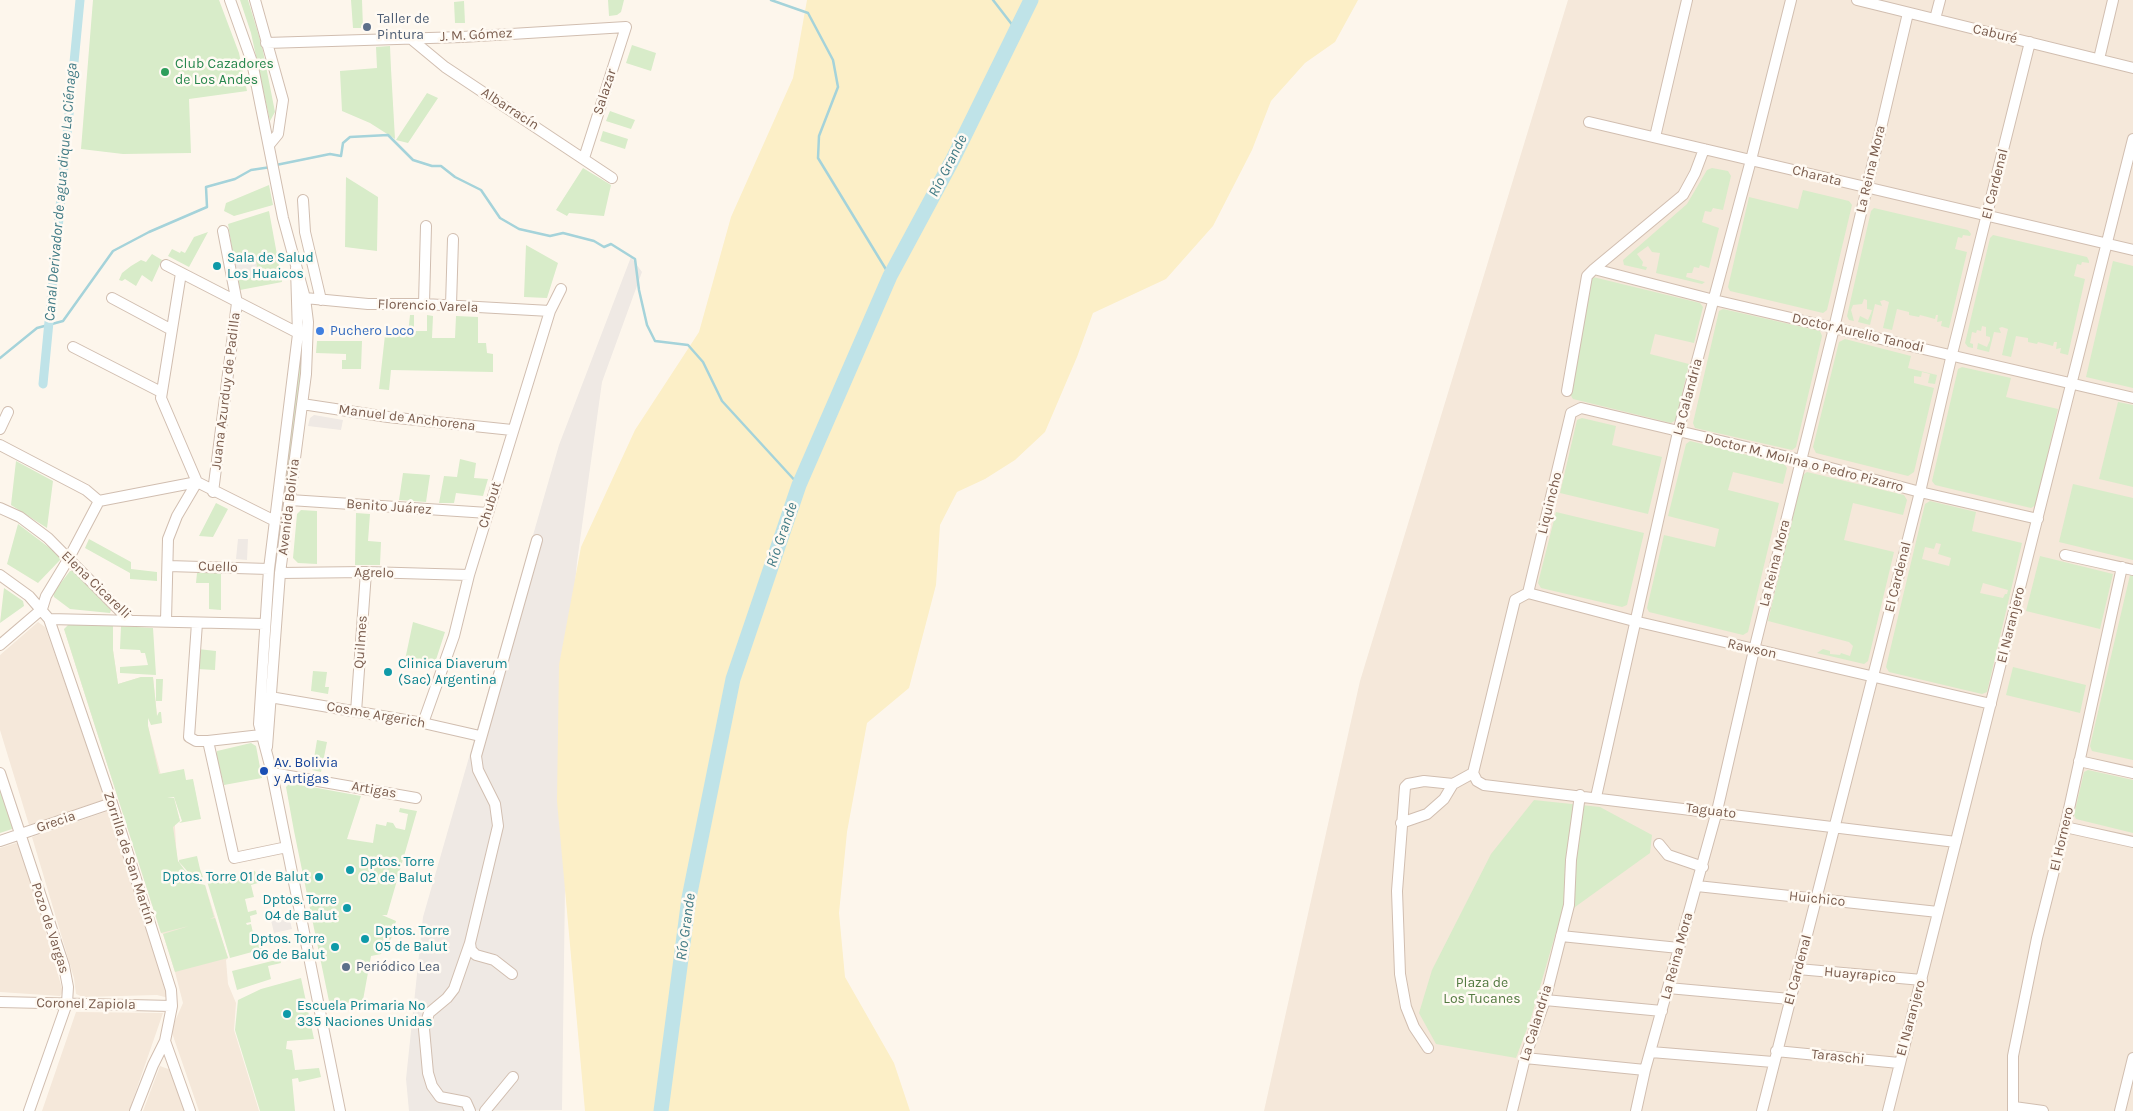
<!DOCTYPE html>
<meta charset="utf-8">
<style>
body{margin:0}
canvas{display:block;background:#fdf6ec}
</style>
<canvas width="2133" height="1111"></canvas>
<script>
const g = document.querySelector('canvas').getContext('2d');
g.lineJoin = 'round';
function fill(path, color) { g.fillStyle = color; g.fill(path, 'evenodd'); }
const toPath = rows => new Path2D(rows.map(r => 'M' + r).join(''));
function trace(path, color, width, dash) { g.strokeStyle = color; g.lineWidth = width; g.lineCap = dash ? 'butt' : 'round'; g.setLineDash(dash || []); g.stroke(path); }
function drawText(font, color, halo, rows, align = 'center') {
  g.font = font + ' Karla,sans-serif'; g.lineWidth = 5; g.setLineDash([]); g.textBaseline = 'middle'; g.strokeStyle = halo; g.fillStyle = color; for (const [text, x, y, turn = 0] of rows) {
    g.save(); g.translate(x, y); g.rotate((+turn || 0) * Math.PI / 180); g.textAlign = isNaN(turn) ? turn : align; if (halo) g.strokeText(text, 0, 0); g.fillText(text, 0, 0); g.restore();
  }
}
const residential = toPath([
 [1568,0,2133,0,2133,1111,1264,1111,1360,681],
 [38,622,45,627,106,799,29,825,0,730,0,655],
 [113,626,113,650,118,684,141,677,153,677,157,715,147,718,148,726,167,798,174,798,180,821,175,824,175,827,177,861,194,883,205,885,228,958,226,960,228,984,236,1003,234,1030,259,1111,199,1111,171,1030,183,1003,175,972,163,934,161,933,64,629],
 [108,811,112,813,169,998,157,995,83,997,76,994,74,978,32,837],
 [16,843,21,846,63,992,60,996,0,992,0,848],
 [76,1012,163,1013,129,1111,42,1111],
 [160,1066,171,1070,184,1111,143,1111]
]);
const industrial = toPath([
 [256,256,259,276,238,280,234,260],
 [631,257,642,272,602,382,577,562,568,662,562,1110,409,1111,406,1079,423,917,559,445],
 [314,415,343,420,341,430,308,426,310,418],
 [238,539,248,539,247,560,236,559],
 [289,917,292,929,274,933,271,920]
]);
const green = toPath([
 [93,0,219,0,239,53,247,91,189,99,191,153,123,154,81,149],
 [240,0,248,0,262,46,275,112,270,121,251,33],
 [351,0,362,0,363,28,353,28],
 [608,0,624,0,621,12,617,15,609,16],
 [464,1,465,23,455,23,454,2],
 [632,45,656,53,651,71,626,63],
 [390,46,391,69,395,139,370,123,342,111,340,71,377,68,376,47],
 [427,93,438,98,408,143,396,140],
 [610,111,635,120,631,129,606,121],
 [603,131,628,139,625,149,600,141],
 [583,168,611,185,604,216,569,213,567,216,556,210],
 [1712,168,1728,171,1731,176,1723,210,1713,208,1711,212,1705,211,1702,222,1719,228,1709,268,1700,265,1699,268,1694,267,1692,273,1687,273,1686,277,1705,282,1702,284,1656,273,1660,253,1652,252,1648,246,1637,254,1643,262,1642,266,1647,267,1646,270,1624,265,1623,260,1687,204,1707,170],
 [346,177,378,197,377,251,345,247],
 [269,185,273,205,234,216,224,211,226,203],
 [1803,190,1849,201,1852,205,1827,310,1823,313,1730,291,1728,287,1749,197,1798,209],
 [1874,208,1968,230,1971,234,1970,236,1963,235,1962,238,1958,237,1955,249,1967,252,1949,328,1941,326,1942,321,1937,322,1938,315,1936,315,1935,319,1920,315,1919,317,1909,315,1909,312,1897,309,1892,330,1883,328,1889,302,1884,300,1880,301,1882,306,1875,304,1870,325,1858,322,1860,316,1868,320,1871,313,1872,310,1867,309,1867,300,1864,299,1862,304,1853,305,1851,310,1854,321,1849,320,1847,316,1871,211],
 [269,211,282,282,240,290,238,280,259,276,255,256,234,260,228,224],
 [208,232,189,267,168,256,172,249,180,253,181,251,185,253,194,237],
 [1993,235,2087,257,2089,261,2089,263,2082,262,2081,265,2077,264,2074,276,2085,279,2068,355,2060,353,2061,348,2056,349,2057,342,2054,342,2053,346,2038,342,2037,344,2028,342,2028,338,2016,336,2011,357,2002,355,2008,329,2002,327,1999,328,2001,333,1994,332,1989,352,1977,349,1978,343,1987,347,1990,340,1990,337,1986,336,1986,327,1982,326,1981,331,1977,330,1976,333,1972,332,1970,343,1973,344,1973,348,1968,347,1965,343,1990,238],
 [526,245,558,263,547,298,524,297],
 [152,254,162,260,152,282,142,275,136,286,125,279,122,281,119,280,122,273,131,266,141,260,146,262],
 [2113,261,2133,266,2133,388,2086,377],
 [1593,277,1700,303,1703,307,1694,343,1655,334,1650,354,1689,364,1676,420,1671,423,1573,399,1570,394,1589,280],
 [1723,309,1820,331,1822,336,1796,447,1792,450,1695,428,1693,423,1719,311],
 [410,315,414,315,414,331,427,331,427,315,433,316,432,338,455,338,456,316,478,317,478,343,486,343,487,353,493,354,493,372,391,370,389,390,379,389,385,335,408,333],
 [1845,339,1911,356,1908,368,1937,375,1935,384,1928,383,1930,374,1922,372,1921,377,1914,376,1914,383,1934,388,1914,472,1908,476,1816,453,1813,447,1839,342],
 [317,341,362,341,361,369,342,369,342,360,346,360,346,354,316,353],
 [302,344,305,344,276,568,274,568],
 [1962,367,2011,378,2006,397,2058,409,2036,505,2031,508,1935,485,1932,481,1958,369],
 [2118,402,2133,405,2133,487,2099,479],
 [1582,418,1616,426,1612,445,1662,457,1648,514,1560,493,1577,420],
 [1690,441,1784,464,1787,468,1783,484,1733,472,1728,490,1779,503,1748,632,1743,635,1649,612,1647,608,1664,535,1715,547,1719,529,1668,516,1686,444],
 [460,459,476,463,474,478,488,479,483,496,456,493,454,503,439,503,444,476,457,477],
 [16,461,53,481,47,528,11,505],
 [1807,472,1904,495,1907,500,1903,515,1853,503,1844,540,1894,552,1868,661,1864,664,1817,653,1823,649,1830,651,1830,654,1840,655,1841,653,1850,656,1853,646,1849,642,1768,621,1803,475],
 [403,473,430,475,426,502,399,500],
 [2073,484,2133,498,2133,560,2059,542],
 [1930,501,1976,512,1972,531,2022,543,1987,692,1982,694,1889,672,1886,667,1925,504],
 [1936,543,1941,544,1938,554,1951,558,1949,566,1922,559,1925,547,1934,549],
 [1983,583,2008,590,2007,594,2005,594,2003,598,1980,593],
 [216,503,228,509,213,537,199,536],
 [301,510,317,511,317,564,298,563,293,558,297,514],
 [1556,512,1644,533,1627,605,1622,607,1541,588,1538,583],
 [356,513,370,514,368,541,381,542,380,565,355,565],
 [18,524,59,555,60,560,38,583,7,564],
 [89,539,131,562,131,569,157,572,157,581,130,579,130,573,85,548],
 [2040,556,2113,574,2100,629,2026,611],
 [70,571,73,571,111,610,110,613,70,609,54,597,53,593],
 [197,573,221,573,221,610,209,609,209,583,196,583],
 [2130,575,2133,576,2133,760,2092,751,2090,746],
 [4,588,23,601,24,606,0,623],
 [413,622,445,632,433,669,405,660],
 [69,624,113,626,113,650,118,684,141,677,153,677,157,716,159,712,161,712,162,723,151,725,148,718,148,726,159,774,184,769,186,780,193,779,201,819,179,823,182,821,174,797,167,798,174,798,180,821,173,827,178,861,194,883,205,885,214,917,210,919,215,918,228,958,175,972,163,934,189,926,161,933,64,629],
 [121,626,153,628,156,675,120,673,120,667,148,665,145,653,141,653,140,650,120,649],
 [198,649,216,651,215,670,197,669],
 [2013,667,2086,685,2080,713,2006,695],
 [313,671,327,672,325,687,329,687,328,694,311,691],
 [156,679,163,679,162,701,156,701],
 [317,740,327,742,321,772,312,770],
 [251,743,256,746,262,778,224,785,216,756,217,751],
 [2088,770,2133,780,2133,833,2076,819,2074,815,2084,772],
 [0,780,14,824,12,829,0,833],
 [290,783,361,796,347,839,373,843,376,824,386,826,387,822,393,823,396,828,405,830,408,814,399,812,400,808,417,811,387,915,382,915,396,921,390,943,384,944,381,954,371,956,363,1000,330,1006,294,831,286,787],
 [1534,800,1600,807,1652,835,1650,853,1575,907,1556,932,1531,1018,1516,1058,1436,1044,1419,1013,1432,970,1491,854],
 [197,856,200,869,204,880,189,873,179,862,179,860],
 [255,871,258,883,251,885,254,897,245,899,248,912,256,910,257,914,250,916,251,922,246,923,247,925,251,924,254,937,292,931,268,935,269,943,262,945,263,949,230,958,207,881],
 [280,959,281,963,268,966,271,979,237,990,232,971],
 [301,978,314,1039,287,1041,286,1049,292,1050,295,1070,319,1068,321,1077,299,1082,298,1078,292,1079,295,1111,260,1111,235,1030,238,1000,261,989]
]);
const sand = toPath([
 [807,0,1358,0,1335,42,1305,63,1271,101,1252,150,1213,226,1166,279,1093,313,1077,357,1045,432,1015,460,985,479,957,492,940,525,936,585,909,688,867,723,847,832,839,913,845,977,894,1063,910,1111,585,1111,557,801,559,665,581,547,635,430,699,332,731,217,793,78]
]);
const stream = toPath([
 [771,0,808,13,833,60,838,87,819,136,818,158,890,276],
 [993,0,1017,31],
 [276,165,330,154,341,156,343,143,350,137,388,135,413,160,432,166,441,166,455,177,481,190,500,218,519,229,550,236,563,233,594,241,604,247,611,244,635,259,639,290,647,325,655,341,688,345,703,362,722,401,799,485],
 [0,358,37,328,63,321,113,251,149,232,207,207,206,187,235,179,251,170,271,167]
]);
const canal = toPath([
 [43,384,80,0]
]);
const river = toPath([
 [661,1111,689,898,733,679,799,485,890,276,953,159,1031,0]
]);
const minor = toPath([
 [230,0,252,62,283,218,305,298,308,322,306,374,280,573,267,747],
 [255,0,283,100,278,134,269,145],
 [1857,0,2133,68],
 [1935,19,1940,0],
 [410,38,445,67,612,178],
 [266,43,462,37,626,27,584,158],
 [2099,59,2113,0],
 [1589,122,2133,250],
 [1655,137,1687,0],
 [303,200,305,232,321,300],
 [166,265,302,335],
 [296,268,298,334,269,569,259,724,272,773,340,1111],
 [1594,269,1683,195,1695,173,1704,149],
 [112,298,170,329],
 [305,298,368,304,424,304,550,311],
 [424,304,426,226],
 [451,305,453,239],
 [73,347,161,392],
 [1567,391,1587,276,1594,269,1714,300,2133,398],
 [302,404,388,417,512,430],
 [0,429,8,412],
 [0,445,86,490,99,501,197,482,275,521],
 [213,492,237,303,223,231],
 [290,500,488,513],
 [0,508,20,517,48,538,130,621],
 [2065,555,2133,570],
 [168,566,269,569],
 [280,573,366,572,469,575],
 [0,575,29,596,49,619,112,803,171,990,172,1006,165,1041,190,1111],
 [1528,593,1571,413,1581,408,1801,460,1920,492,2038,519],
 [42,609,46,596,69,558,99,501],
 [49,619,265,624],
 [166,621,168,539,177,516,197,482,161,398,181,273],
 [197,623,189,737,196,741,208,741,261,735],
 [0,645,42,609],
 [270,697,423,723,480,736],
 [356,712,366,572],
 [423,723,454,636,469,575,550,311,561,289],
 [208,741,234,858,287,847],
 [2079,761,2133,773],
 [0,773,64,966,68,987,67,1003,29,1111],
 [272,773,416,798],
 [1473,773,1515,600,1528,593,1634,621,1991,704],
 [1473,773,1477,781,1484,785,1956,842],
 [1596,797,1678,432,1751,160,1791,0],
 [1401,823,1427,814,1444,799,1453,784],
 [2065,827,2133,842],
 [0,841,112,803],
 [1659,844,1668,855,1703,867],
 [1697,886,1938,912],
 [1561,936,1679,948],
 [470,943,454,989,447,998,429,1013,424,1029,428,1073,432,1086,440,1097,466,1102,470,1111],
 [1798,969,1922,980],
 [512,974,494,960,476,955,471,950,470,943,498,826,495,804,478,770,476,756,537,540],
 [1668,988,1790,999],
 [1545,1000,1662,1011],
 [0,1002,172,1006],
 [1428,1048,1414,1027,1406,1007,1400,974,1397,891,1405,787,1408,784,1424,781,1453,784,1473,773],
 [1776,1051,1899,1063],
 [1651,1052,1773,1062],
 [1525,1058,1645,1070],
 [2014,1107,2043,1111],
 [135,1111,153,1065,165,1041],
 [485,1111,513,1077],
 [1512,1111,1525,1058,1545,1000,1569,905,1571,860,1580,795],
 [1636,1111,1645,1070,1717,811,1754,650,1834,328,1908,13],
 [1762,1111,1920,492,1952,354,2030,42],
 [1888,1111,2133,139],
 [2013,1111,2013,1056,2037,938,2065,827,2122,567],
 [2120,1111,2133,1058]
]);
const markers = [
 [367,27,5,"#5c6f8a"],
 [165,72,5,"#2e9e5b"],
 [217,266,5,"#0f9aa8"],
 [320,331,5,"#3f7fe0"],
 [388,672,5,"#0f9aa8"],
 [264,771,5,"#1a4fb4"],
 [350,870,5,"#0f9aa8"],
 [319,877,5,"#0f9aa8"],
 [347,908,5,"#0f9aa8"],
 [365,939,5,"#0f9aa8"],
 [335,947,5,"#0f9aa8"],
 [346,967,5,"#5c6f8a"],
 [287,1014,5,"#0f9aa8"]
];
const serviceNames = [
 ["Taller de",377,19],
 ["Pintura",377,35],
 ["Periódico Lea",356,967]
];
const streetNames = [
 ["Caburé",1995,34,14],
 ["J. M. Gómez",476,35,-3],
 ["Salazar",605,92,-72],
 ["Albarracín",510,109,33],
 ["La Reina Mora",1871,169,-77],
 ["Charata",1817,176,14],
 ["El Cardenal",1995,184,-76],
 ["Florencio Varela",428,306,2],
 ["Doctor Aurelio Tanodi",1858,333,13],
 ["Juana Azurduy de Padilla",226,391,-83],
 ["La Calandria",1688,397,-75],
 ["Manuel de Anchorena",407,418,7],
 ["Doctor M. Molina o Pedro Pizarro",1804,463,14],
 ["Liquincho",1550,503,-76],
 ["Chubut",490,505,-73],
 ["Avenida Bolivia",289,507,-83],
 ["Benito Juárez",389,507,4],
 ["La Reina Mora",1775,563,-76],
 ["Cuello",218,567,2],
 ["Agrelo",374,573,1],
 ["El Cardenal",1898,577,-76],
 ["Elena Cicarelli",96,585,44],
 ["El Naranjero",2011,625,-76],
 ["Quilmes",361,642,-86],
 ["Rawson",1752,649,13],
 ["Cosme Argerich",376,715,10],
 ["Artigas",374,790,10],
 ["Taguato",1711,811,7],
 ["Grecia",56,822,-19],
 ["El Hornero",2062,839,-77],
 ["Zorrilla de San Martín",129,858,72],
 ["Huichico",1817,899,6],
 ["Pozo de Vargas",50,928,72],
 ["La Reina Mora",1677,956,-75],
 ["El Cardenal",1798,970,-75],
 ["Huayrapico",1860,975,5],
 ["Coronel Zapiola",86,1004,1],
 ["El Naranjero",1911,1018,-75],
 ["La Calandria",1536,1023,-73],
 ["Taraschi",1838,1057,6]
];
const leisureNames = [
 ["Club Cazadores",175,64],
 ["de Los Andes",175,80]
];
const cultureNames = [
 ["Sala de Salud",227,258],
 ["Los Huaicos",227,274],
 ["Clinica Diaverum",398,664],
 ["(Sac) Argentina",398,680],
 ["Dptos. Torre",360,862],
 ["02 de Balut",360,878],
 ["Dptos. Torre 01 de Balut",309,877,"right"],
 ["Dptos. Torre",337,900,"right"],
 ["04 de Balut",337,916,"right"],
 ["Dptos. Torre",375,931],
 ["05 de Balut",375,947],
 ["Dptos. Torre",325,939,"right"],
 ["06 de Balut",325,955,"right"],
 ["Escuela Primaria Nº",297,1006],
 ["335 Naciones Unidas",297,1022]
];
const shopNames = [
 ["Puchero Loco",330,331]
];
const transitNames = [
 ["Av. Bolivia",274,763],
 ["y Artigas",274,779]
];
const parkNames = [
 ["Plaza de",1482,983],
 ["Los Tucanes",1482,999]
];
const waterNames = [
 ["Río Grande",948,166,-63],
 ["Canal Derivador de agua dique La Ciénaga",61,192,-85],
 ["Río Grande",782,535,-71],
 ["Río Grande",686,927,-82]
];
fill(residential, '#f5e8da');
fill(industrial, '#efe9e4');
fill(green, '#d8ecc9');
fill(sand, '#fcefc7');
trace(stream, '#a5d3da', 2.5);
trace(canal, '#bfe3e8', 9);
trace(river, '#bfe3e8', 15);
trace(minor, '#d1beb0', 12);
trace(minor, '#fff', 10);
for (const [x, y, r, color] of markers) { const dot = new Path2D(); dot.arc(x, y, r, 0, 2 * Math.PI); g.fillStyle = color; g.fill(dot); trace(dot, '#fffaf3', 2); }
drawText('14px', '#4e5e75', '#fffaf3', serviceNames, 'left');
drawText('14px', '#7a5c4d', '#fffaf3', streetNames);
drawText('14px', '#27864d', '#fffaf3', leisureNames, 'left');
drawText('14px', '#0d838f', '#fffaf3', cultureNames, 'left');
drawText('14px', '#366cbe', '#fffaf3', shopNames, 'left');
drawText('14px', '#164399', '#fffaf3', transitNames, 'left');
drawText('14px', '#537a41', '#fffaf3', parkNames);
drawText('italic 15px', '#437c86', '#fffaf3', waterNames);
</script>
